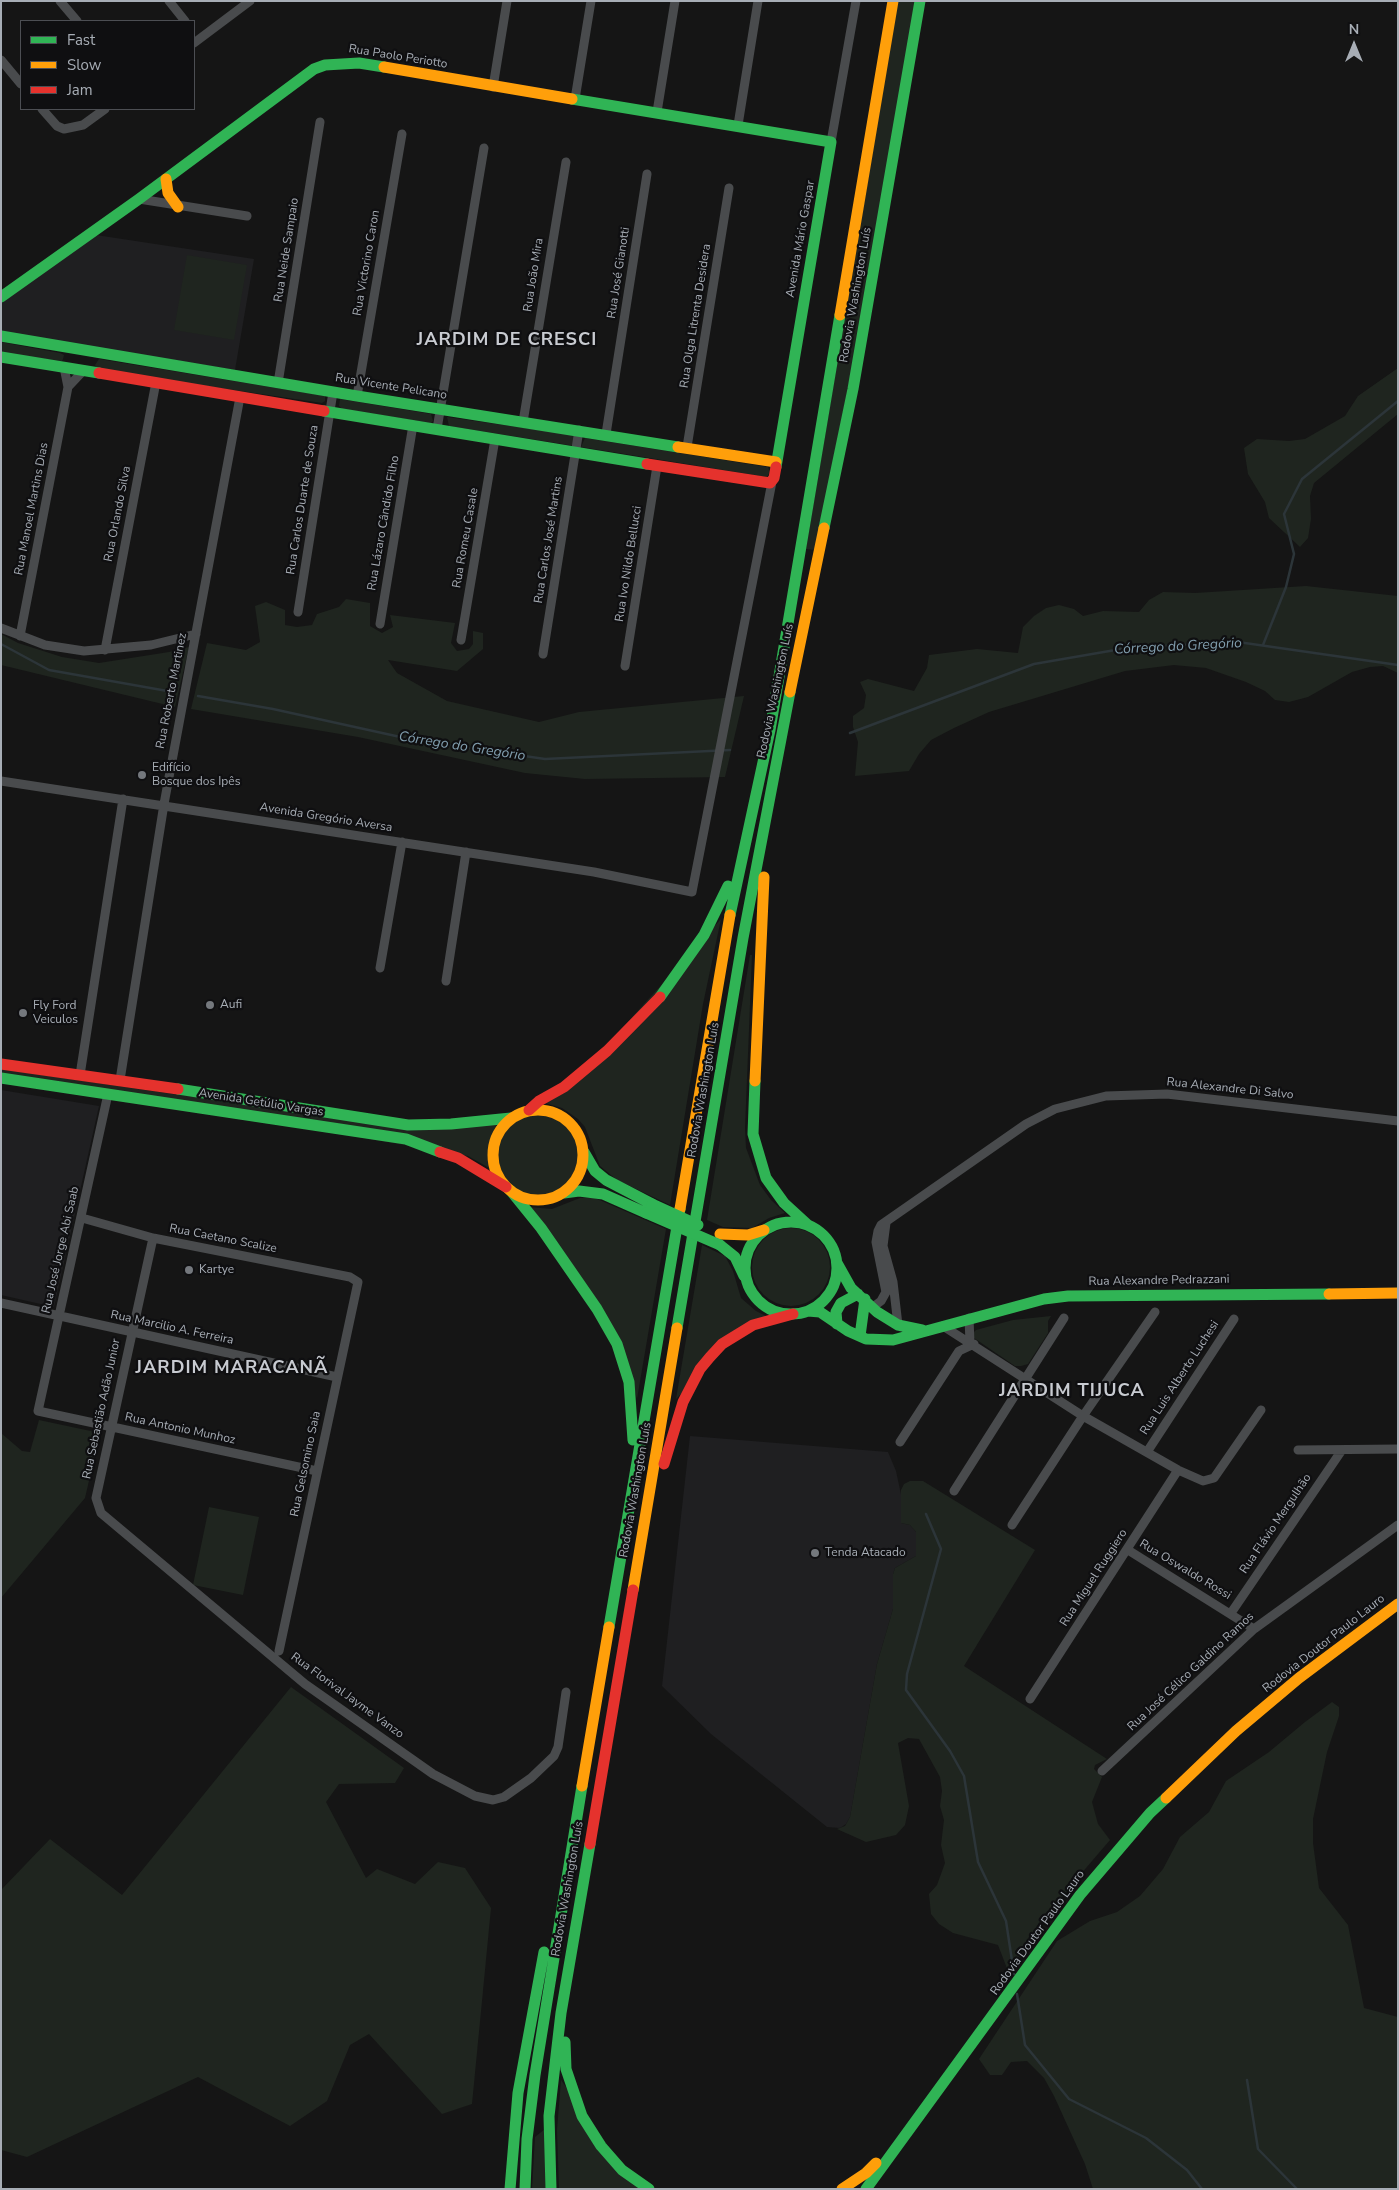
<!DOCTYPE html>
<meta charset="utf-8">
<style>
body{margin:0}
#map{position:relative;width:1399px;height:2190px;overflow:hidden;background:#151515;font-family:"Nunito Sans",sans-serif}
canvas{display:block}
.frame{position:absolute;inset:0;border:2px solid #a7adb5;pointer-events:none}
.legend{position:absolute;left:20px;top:20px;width:175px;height:90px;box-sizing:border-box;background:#0f0f11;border:1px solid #4c4e53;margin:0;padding:6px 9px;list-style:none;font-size:15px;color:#a7adb5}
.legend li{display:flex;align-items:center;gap:10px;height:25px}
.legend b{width:25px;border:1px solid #4c4e53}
.north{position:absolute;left:1329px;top:20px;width:50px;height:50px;-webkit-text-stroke:4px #0f0f11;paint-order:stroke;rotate:0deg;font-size:14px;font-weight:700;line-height:20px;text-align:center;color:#a7adb5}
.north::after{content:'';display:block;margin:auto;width:18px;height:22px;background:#a7adb5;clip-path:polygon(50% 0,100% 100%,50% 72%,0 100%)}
</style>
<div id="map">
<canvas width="1399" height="2190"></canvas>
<div class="frame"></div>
<ul class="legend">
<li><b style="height:6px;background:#30b455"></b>Fast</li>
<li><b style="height:6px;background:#ff9f0a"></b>Slow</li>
<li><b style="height:6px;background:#e5322d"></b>Jam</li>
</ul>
<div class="north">N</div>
</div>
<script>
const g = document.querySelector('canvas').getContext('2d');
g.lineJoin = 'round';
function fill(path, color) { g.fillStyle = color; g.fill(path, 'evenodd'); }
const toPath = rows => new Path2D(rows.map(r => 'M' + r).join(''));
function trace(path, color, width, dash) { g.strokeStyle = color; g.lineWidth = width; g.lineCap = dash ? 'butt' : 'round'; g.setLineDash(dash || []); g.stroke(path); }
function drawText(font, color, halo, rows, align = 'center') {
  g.font = font + ' "Nunito Sans",sans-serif'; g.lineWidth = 4.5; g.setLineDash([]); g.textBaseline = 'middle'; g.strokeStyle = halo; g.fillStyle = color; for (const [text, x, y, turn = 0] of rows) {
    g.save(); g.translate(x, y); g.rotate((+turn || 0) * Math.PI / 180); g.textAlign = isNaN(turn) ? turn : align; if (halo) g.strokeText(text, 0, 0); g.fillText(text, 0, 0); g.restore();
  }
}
const built = toPath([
 [96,235,254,259,235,370,1,332,1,303],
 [1,1090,99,1106,54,1307,1,1295],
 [690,1436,888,1452,896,1471,902,1499,901,1523,910,1525,916,1532,916,1556,895,1568,893,1574,893,1609,877,1664,850,1817,846,1824,840,1828,827,1827,711,1734,662,1686]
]);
const green = toPath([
 [898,1,915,1,858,338,815,550,806,549],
 [187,255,247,265,234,340,174,330],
 [1,342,60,353,64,355,63,359,62,361,1,353],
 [99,359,325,396,325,401,322,403,98,370,95,365],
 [1398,368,1398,414,1314,483,1310,496,1311,519,1308,538,1300,547,1269,518,1265,502,1248,474,1244,448,1257,439,1289,441,1305,439,1345,416,1358,396],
 [340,399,431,414,433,421,431,423,342,409,339,406],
 [447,417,574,435,575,446,449,426],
 [585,438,768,467,770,472,767,477,581,447],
 [1306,586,1398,596,1398,673,1383,666,1370,667,1352,672,1308,697,1289,702,1275,700,1265,691,1246,682,1206,668,1174,665,1125,671,989,712,954,728,931,740,919,754,909,771,855,776,858,742,853,727,853,716,864,708,866,695,860,682,868,679,914,691,927,668,929,655,977,649,1018,653,1023,627,1034,616,1046,608,1059,605,1074,609,1083,616,1103,611,1139,612,1149,600,1163,592,1195,593],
 [346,599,370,603,370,626,382,633,393,627,390,615,455,623,451,643,457,651,469,649,473,644,473,631,483,633,483,649,457,671,388,660,397,673,447,701,539,722,579,712,744,696,725,777,585,779,525,773,358,737,191,709,207,643,246,650,260,642,255,606,266,602,285,610,285,625,297,627,312,625,317,614,339,607],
 [1,634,18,643,62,657,99,663,169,652,189,647,175,707,1,665],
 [721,919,703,1004,670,1205,617,1180,600,1166,585,1127,578,1119,562,1108,545,1103,566,1090],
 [750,955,752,955,745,1128,746,1148,760,1185,771,1200,785,1213,769,1218,752,1228,723,1227,707,1220],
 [1,1069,399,1127,497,1123,489,1143,491,1169,468,1156,1,1075],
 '498 1155a40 40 0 1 1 80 0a40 40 0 1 1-80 0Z',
 [580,1198,595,1198,666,1229,637,1399,630,1372,529,1207,552,1209],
 '752 1267a39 39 0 1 1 78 0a39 39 0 1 1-78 0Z',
 [702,1245,725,1256,733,1271,741,1298,756,1311,768,1317,753,1321,676,1399],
 [1051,1316,1048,1321,1048,1333,1028,1364,1021,1366,1015,1366,974,1338,973,1333,976,1330,1013,1320],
 [39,1420,100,1433,85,1498,1,1598,1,1433,22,1451,30,1452],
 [910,1481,923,1481,1035,1550,964,1666,1107,1759,1095,1765,1094,1769,1102,1777,1092,1802,1098,1824,1110,1840,1074,1882,1034,1936,1021,1957,1008,1971,998,1945,953,1933,939,1924,931,1914,929,1894,937,1885,945,1863,941,1845,944,1820,940,1806,942,1791,940,1777,919,1739,908,1738,898,1743,909,1806,905,1825,896,1835,866,1842,837,1829,845,1826,850,1817,877,1664,893,1609,893,1574,895,1568,916,1556,916,1532,910,1525,901,1523,901,1490,904,1484],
 [209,1507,259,1517,243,1595,193,1585],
 [291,1687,404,1768,395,1783,339,1784,326,1802,366,1878,377,1869,415,1884,438,1862,465,1868,491,1908,472,2104,442,2114,369,2034,350,2045,327,2101,290,2126,198,2077,27,2157,1,2150,1,1890,50,1839,122,1895],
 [1332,1702,1339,1707,1339,1716,1327,1752,1313,1819,1313,1843,1319,1888,1348,1925,1364,2008,1398,2017,1398,2189,1093,2189,1085,2164,1054,2096,1044,2078,1027,2061,1011,2062,1002,2075,990,2075,979,2059,1057,1941,1090,1921,1117,1912,1140,1896,1163,1869,1180,1837,1209,1812,1226,1781,1269,1752,1305,1722],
 [561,2080,639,2189,559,2189,557,2130],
 [545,2129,546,2189,532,2189,535,2137]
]);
const stream = toPath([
 [1,644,49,670,173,692],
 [1263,645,1286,587,1294,554,1284,514,1302,479,1398,401],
 [198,696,273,709,414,740,545,759,730,750],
 [850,733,1034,664,1127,648,1238,642,1398,665],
 [926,1514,941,1549,907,1674,906,1690,950,1751,964,1776,978,1862,1006,1921,1014,1974],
 [1017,1994,1025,2045,1069,2099,1146,2138,1187,2170,1202,2189],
 [1247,2080,1258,2149,1297,2189]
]);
const street = toPath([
 [60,1,77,21],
 [169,1,185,21],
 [194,43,250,1],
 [1,60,21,84],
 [493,87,507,1],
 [575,99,591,1],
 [42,109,57,126,64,129,83,125,105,109],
 [657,112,675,1],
 [738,125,758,1],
 [831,142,856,1],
 [139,199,247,216],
 [278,383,320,122],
 [68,387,84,370],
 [357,396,402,134],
 [523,422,566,162],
 [437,429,484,148],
 [606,434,647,174],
 [687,447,729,188],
 [298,612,333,392],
 [380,624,413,425],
 [1,628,45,645,84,651,151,645,196,634],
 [20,636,68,387,64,367],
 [461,640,495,439],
 [105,650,156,382],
 [543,654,579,430],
 [625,666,657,466],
 [1,781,594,872,692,892,772,482],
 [380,968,402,842],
 [446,981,466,852],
 [80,1075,123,799],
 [120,1080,164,804,240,397],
 [108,1094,38,1411,317,1471],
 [82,1218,153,1238,350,1277,358,1282,279,1651],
 [886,1223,883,1246,893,1282,898,1325],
 [153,1238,96,1498,101,1513,305,1684,433,1774,475,1796,493,1800,504,1797,531,1778,554,1756,558,1747,566,1692],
 [1,1303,337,1377],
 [873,1307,881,1301,886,1292,876,1242,878,1231,881,1225,1026,1124,1055,1109,1106,1096,1167,1094,1398,1121],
 [969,1318,970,1343],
 [943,1326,1083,1416,1178,1470,1203,1481,1214,1478,1261,1410],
 [900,1442,959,1351,974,1344],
 [1298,1450,1398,1449],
 [1147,1452,1234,1319],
 [954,1491,1064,1318],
 [1012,1525,1083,1416,1155,1312],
 [1128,1550,1254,1629],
 [1231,1613,1342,1450],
 [1030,1699,1178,1470],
 [1102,1771,1254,1629,1398,1525]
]);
const fast = toPath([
 [572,99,831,142,776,467],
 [1,297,139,199,314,69,325,65,359,63,384,67],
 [1,336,357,396,678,447],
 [1,357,99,373],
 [324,411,647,464],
 [824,528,853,389,920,1],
 [730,915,770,730,840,315],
 [660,997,704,935,728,886],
 [1,1078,406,1139,440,1152],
 [755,1081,753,1134,766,1178,784,1203,808,1225],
 [178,1089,408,1125,451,1124,511,1118],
 [584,1152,595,1171,606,1180,652,1204],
 [511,1191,541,1228,597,1309,617,1344,629,1382,633,1440],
 [564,1193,579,1191,603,1194,646,1213],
 '745 1268a46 46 0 1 1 92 0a46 46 0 1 1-92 0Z',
 [720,1245,735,1257,744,1276],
 [837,1263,851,1288,877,1312,898,1325,922,1330],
 [808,1311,820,1312,848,1331,866,1339,893,1340,1044,1299,1068,1296,1329,1294],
 [837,1324,836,1312,841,1303,858,1294],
 [677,1328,743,938,790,692],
 [860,1336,865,1299],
 [609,1627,680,1209],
 [565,2042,566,2069,582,2116,601,2146,622,2170,649,2189],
 [510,2189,518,2093,544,1952],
 [525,2189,527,2139,535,2075,582,1786],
 [551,2189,549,2116,561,2013,590,1844],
 [866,2189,1080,1895,1150,1813,1166,1798]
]);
const slow = toPath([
 [384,67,572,99],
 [166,179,168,193,178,207],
 [840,315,893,1],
 [678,447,776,462],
 [790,692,824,528],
 [755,1081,764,877],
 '493 1155a45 45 0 1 1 90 0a45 45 0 1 1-90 0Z',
 [680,1209,730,915],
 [720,1234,748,1235,764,1230],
 [1329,1294,1398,1293],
 [633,1590,677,1328],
 [582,1786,609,1627],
 [1166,1798,1236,1731,1299,1678,1398,1604],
 [842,2189,866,2173,876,2163]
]);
const jam = toPath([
 [99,373,324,411],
 [647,464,770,483,774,478,776,467],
 [1,1064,178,1089],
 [529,1110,539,1101,564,1087,607,1051,660,997],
 [440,1152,458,1158,506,1187],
 [664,1464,683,1402,700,1369,710,1357,722,1344,753,1325,793,1314],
 [590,1844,633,1590]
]);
const fastBridge = toPath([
 [652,1204,698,1225],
 [646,1213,720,1245]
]);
const markers = [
 [142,775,5,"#74787d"],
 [210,1005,5,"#74787d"],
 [23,1013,5,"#74787d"],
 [189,1270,5,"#74787d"],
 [815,1553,5,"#74787d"]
];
const streetNames = [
 ["Rua Paolo Periotto",398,57,9],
 ["Avenida Mário Gaspar",801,239,-80],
 ["Rua Neide Sampaio",287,250,-81],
 ["Rua Victorino Caron",367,263,-80],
 ["Rua José Gianotti",619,273,-81],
 ["Rua João Mira",534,275,-81],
 ["Rodovia Washington Luís",856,295,-80],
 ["Rua Olga Litrenta Desidera",696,316,-81],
 ["Rua Vicente Pelicano",391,387,9],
 ["Rua Carlos Duarte de Souza",303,500,-81],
 ["Rua Manoel Martins Dias",32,509,-79],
 ["Rua Orlando Silva",118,514,-79],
 ["Rua Lázaro Cândido Filho",384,523,-80],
 ["Rua Romeu Casale",466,538,-80],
 ["Rua Carlos José Martins",549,540,-81],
 ["Rua Ivo Nildo Bellucci",629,564,-81],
 ["Rua Roberto Martinez",172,691,-79],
 ["Rodovia Washington Luís",776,691,-78],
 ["Avenida Gregório Aversa",326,818,9],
 ["Rua Alexandre Di Salvo",1230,1089,6],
 ["Rodovia Washington Luís",704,1090,-80],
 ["Avenida Getúlio Vargas",261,1103,9],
 ["Rua Caetano Scalize",223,1239,11],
 ["Rua José Jorge Abi Saab",61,1250,-77],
 ["Rua Alexandre Pedrazzani",1159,1281,-1],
 ["Rua Marcilio A. Ferreira",172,1328,12],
 ["Rua Luis Alberto Luchesi",1180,1378,-57],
 ["Rua Sebastião Adão Junior",102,1409,-78],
 ["Rua Antonio Munhoz",180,1429,12],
 ["Rua Gelsomino Saia",306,1464,-78],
 ["Rodovia Washington Luís",636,1490,-80],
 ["Rua Flávio Mergulhão",1276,1524,-56],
 ["Rua Oswaldo Rossi",1185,1570,31],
 ["Rua Miguel Ruggiero",1094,1578,-57],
 ["Rodovia Doutor Paulo Lauro",1324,1644,-38],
 ["Rua José Célico Galdino Ramos",1191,1672,-43],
 ["Rua Florival Jayme Vanzo",347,1696,36],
 ["Rodovia Washington Luís",568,1889,-80],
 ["Rodovia Doutor Paulo Lauro",1038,1933,-54]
];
const poiNames = [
 ["Edifício",152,768],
 ["Bosque dos Ipês",152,782],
 ["Aufi",220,1005],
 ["Fly Ford",33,1006],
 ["Veiculos",33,1020],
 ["Kartye",199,1270],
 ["Tenda Atacado",825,1553]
];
const waterNames = [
 ["Córrego do Gregório",1178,647,-3],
 ["Córrego do Gregório",462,747,9]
];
const districtNames = [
 ["JARDIM DE CRESCI",507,341],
 ["JARDIM MARACANÃ",232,1369],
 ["JARDIM TIJUCA",1072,1392]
];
fill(built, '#1f1f21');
fill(green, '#1f251f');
trace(stream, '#2c3539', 2.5);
trace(street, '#494b4d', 9);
trace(fast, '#30b455', 11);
trace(slow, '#ff9f0a', 11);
trace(jam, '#e5322d', 11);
trace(fastBridge, '#30b455', 11);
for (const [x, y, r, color] of markers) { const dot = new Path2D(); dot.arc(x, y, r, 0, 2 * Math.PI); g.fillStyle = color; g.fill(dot); trace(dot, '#0f0f11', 2); }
drawText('12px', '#a7adb5', '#0f0f11', streetNames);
drawText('12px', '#a7adb5', '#0f0f11', poiNames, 'left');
drawText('italic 14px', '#809dad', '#0f0f11', waterNames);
g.letterSpacing = '1px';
drawText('bold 18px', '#c8cbd1', '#0f0f11', districtNames);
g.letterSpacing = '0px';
</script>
